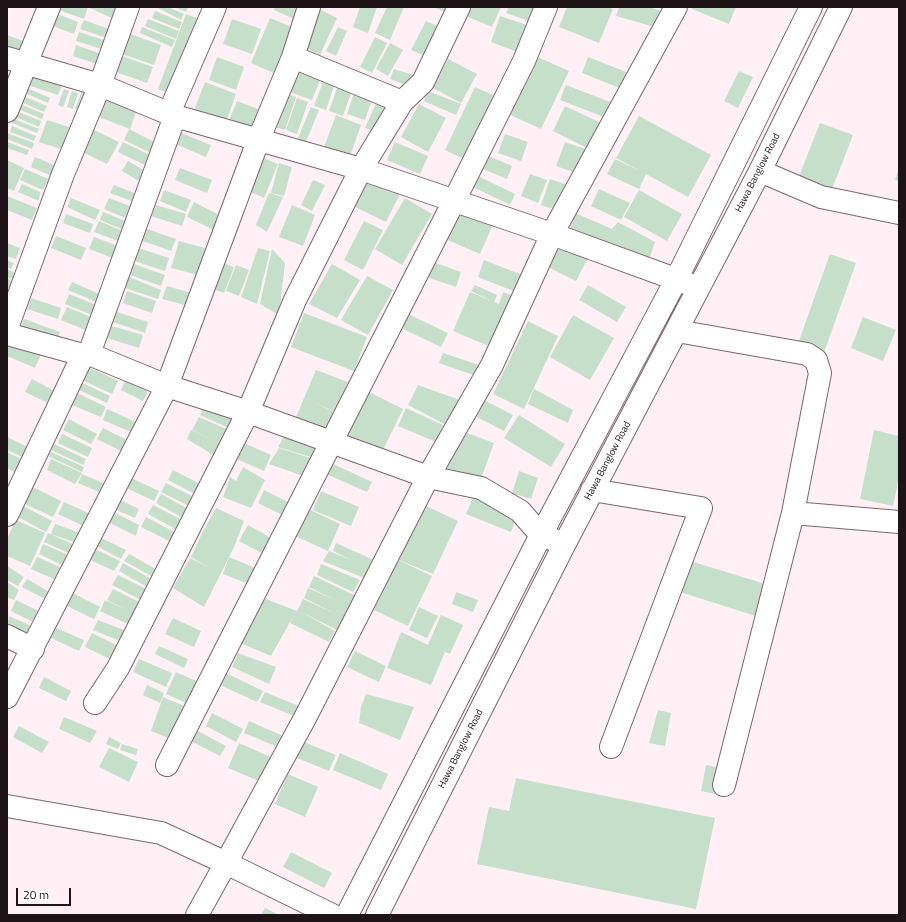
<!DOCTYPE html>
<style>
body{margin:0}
#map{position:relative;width:906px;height:922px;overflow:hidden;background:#fef0f5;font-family:"Titillium Web",sans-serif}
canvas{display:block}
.frame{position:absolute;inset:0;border:8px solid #1e1317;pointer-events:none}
.scale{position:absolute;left:16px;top:888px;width:55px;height:18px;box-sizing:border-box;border:2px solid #1e1317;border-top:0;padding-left:5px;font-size:12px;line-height:14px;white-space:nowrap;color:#1e1317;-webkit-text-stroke:3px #fff;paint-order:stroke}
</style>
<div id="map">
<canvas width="906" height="922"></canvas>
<div class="frame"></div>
<div class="scale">20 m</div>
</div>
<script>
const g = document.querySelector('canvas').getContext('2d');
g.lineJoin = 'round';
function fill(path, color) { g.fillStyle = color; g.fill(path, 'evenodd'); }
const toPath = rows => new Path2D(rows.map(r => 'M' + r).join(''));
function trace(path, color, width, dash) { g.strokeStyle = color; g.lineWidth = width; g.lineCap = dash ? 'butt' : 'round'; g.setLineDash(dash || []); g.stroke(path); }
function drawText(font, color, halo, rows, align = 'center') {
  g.font = font + ' "Titillium Web",sans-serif'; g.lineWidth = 3; g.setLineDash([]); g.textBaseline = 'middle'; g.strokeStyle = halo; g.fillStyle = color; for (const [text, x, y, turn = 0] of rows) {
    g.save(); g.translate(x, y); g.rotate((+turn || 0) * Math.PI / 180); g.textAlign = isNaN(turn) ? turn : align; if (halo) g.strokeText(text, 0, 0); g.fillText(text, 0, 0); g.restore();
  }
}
const building = toPath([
 [50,7,88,7,84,19],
 [88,7,125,7,120,22],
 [156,7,168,7,184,14,181,20],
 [174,7,188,7,186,12],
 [275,7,305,7,301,22,274,10],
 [360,7,377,7,368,33,353,27],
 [387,7,404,7,390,40,375,33],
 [434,7,452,7,448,14],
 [467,7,501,7,492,27,464,15],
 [509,7,544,7,537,24,506,13],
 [567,7,608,7,613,9,599,43,559,27],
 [619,7,648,7,662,11,658,28,616,16],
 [692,7,736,7,729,24,692,9],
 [319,9,337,18,320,55,301,46],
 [50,11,78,22,74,34,45,23],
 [155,11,182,22,179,29,152,18],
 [186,14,204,21,173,95,158,89],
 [500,16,530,26,520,53,491,42],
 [270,18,297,29,278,75,251,63],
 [148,19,179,31,176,39,145,26],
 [232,19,261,29,252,54,223,44],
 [84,20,114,31,110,39,80,29],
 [426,21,439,27,425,56,411,50],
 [142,27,175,40,172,47,140,33],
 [338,27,347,31,336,56,326,51],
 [79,32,110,42,108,51,76,41],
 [130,34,161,45,154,65,122,54],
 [7,35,29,43,25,55,7,48],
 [375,37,387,43,372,73,360,67],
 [390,43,403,50,388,76,376,69],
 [76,45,107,56,103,66,73,56],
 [533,55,569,71,541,129,506,113],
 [122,56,153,67,147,83,116,72],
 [217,57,244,67,236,90,209,80],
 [588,57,629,73,622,89,582,73],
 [448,59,477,74,461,103,433,88],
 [302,64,323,72,312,100,290,92],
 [394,69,413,75,409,86,390,79],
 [739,71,753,77,738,108,724,101],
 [29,73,62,85,58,95,25,84],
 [324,79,335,83,326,110,314,106],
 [205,82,236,94,225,125,193,113],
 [339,82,353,87,343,116,329,111],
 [85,83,93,87,84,112,75,109],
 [566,85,610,102,604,117,560,100],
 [356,87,374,93,365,120,347,114],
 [475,87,500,98,470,162,445,150],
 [27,88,50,98,48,103,25,93],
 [64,89,69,91,63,107,58,105],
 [72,91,78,93,73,109,67,107],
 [428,91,461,104,456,115,424,101],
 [285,93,296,97,285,130,274,127],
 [105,94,138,106,130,129,96,116],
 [23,96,47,106,44,112,21,102],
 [379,97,393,103,379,133,365,128],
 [297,98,308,102,297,134,286,130],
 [237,101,266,112,257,136,227,125],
 [18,103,44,114,42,119,16,108],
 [419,104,446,118,428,152,401,137],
 [565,106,603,124,591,150,553,131],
 [311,107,319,110,306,142,298,138],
 [18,112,41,121,39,127,16,117],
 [336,115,361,125,350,156,324,147],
 [639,116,711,155,688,197,646,174,639,189,607,174,615,159,640,171,616,158],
 [14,119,39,129,37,133,12,123],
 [47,120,69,127,61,149,39,142],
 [820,123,853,135,832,189,799,176],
 [12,126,36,136,34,141,10,132],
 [90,128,119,142,107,164,78,150],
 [129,129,158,144,153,154,124,140],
 [179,132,211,145,206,157,175,144],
 [7,133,34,143,32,149,7,139],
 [505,134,528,142,521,161,498,153],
 [7,142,29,150,27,155,7,148],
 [123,142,154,157,149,167,118,152],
 [395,142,428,156,420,174,387,160],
 [565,142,585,149,576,173,556,166],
 [484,154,512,166,507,179,478,167],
 [35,157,56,166,52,176,31,167],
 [261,157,278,164,264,198,247,190],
 [7,160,24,168,14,191,7,188],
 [128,161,145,171,139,181,122,171],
 [279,163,292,167,284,196,271,193],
 [180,168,212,180,207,193,175,180],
 [899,168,899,181,895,180],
 [25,169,48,179,43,190,20,180],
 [530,174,547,180,538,203,521,196],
 [476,175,515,194,510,205,471,186],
 [371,176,401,192,386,222,355,207],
 [550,179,571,186,562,212,541,205],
 [313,180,325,185,312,211,301,205],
 [22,184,40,192,39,201,18,192],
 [114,185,145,197,142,205,110,193],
 [599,189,630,203,621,220,591,206],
 [164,190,191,200,186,212,160,201],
 [639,190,682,214,667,241,624,217],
 [269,193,283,197,267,232,256,225],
 [7,196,37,208,32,220,7,210],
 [71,198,100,210,95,220,67,207],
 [109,198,140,210,135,222,104,209],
 [405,198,432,214,402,265,375,249],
 [194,202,225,218,218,232,187,217],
 [156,205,186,214,182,226,151,216],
 [292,205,315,215,303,246,279,237],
 [456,206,494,222,480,254,443,238],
 [103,212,133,224,129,232,100,220],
 [575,213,612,229,618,222,655,242,649,260,569,232],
 [66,214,93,224,90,233,63,223],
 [99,221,130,234,126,244,94,232],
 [364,221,383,230,363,270,344,260],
 [144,228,176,239,171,251,140,240],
 [56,236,86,248,81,260,51,248],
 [94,237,124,248,118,260,89,249],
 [179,241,205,248,198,275,171,268],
 [7,243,20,248,16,259,7,256],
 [558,243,588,258,576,281,546,266],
 [138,248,169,258,165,271,134,261],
 [258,248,270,251,257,304,241,297],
 [272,249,285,263,279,315,260,304],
 [830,254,856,263,822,358,796,349],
 [425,259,461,272,456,287,420,275],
 [7,260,14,263,11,269,7,267],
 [484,260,525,276,518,293,478,277],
 [217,261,234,267,224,293,207,287],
 [134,264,165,275,161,286,130,275],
 [332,264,360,280,337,318,309,304],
 [236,265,249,270,239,296,226,291],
 [7,269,15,273,12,279,7,277],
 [367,276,393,290,368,335,341,320],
 [129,277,161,290,158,299,125,288],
 [7,279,12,281,9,288,7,287],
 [72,282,104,296,101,304,68,290],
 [475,285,497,295,494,302,471,291],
 [588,285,626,307,617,322,579,300],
 [167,286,195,294,192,307,162,299],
 [127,291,156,301,152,313,123,303],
 [470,292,499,304,503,292,517,297,496,349,453,331],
 [69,294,101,307,97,317,65,304],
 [31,298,61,308,58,319,27,309],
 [67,307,96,319,90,332,61,320],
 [114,311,148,322,145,333,110,321],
 [304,313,367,337,354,371,291,347],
 [408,314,448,333,441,347,401,328],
 [573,315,614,338,590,380,550,357],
 [863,317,896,330,883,361,851,348],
 [24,319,60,332,56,343,20,331],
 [528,321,558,336,524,409,493,394],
 [108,325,143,335,139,348,104,337],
 [10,340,41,354,35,368,7,356,7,346],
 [443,353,482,366,479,377,439,363],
 [86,366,118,381,112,394,80,379],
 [316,370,348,382,335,412,309,400,336,413,327,432,296,417],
 [32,379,60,394,54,406,25,392],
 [125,381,148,391,143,401,121,390],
 [80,382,110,396,107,403,77,389],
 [418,385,460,400,448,426,408,405],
 [534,389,573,410,568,423,528,404],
 [365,390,403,409,382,452,343,433],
 [77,393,106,407,101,417,72,405],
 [482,399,513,415,504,431,473,415],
 [205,404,238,419,233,430,200,415],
 [406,408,443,425,436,442,398,426],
 [107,409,138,423,133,433,103,420],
 [519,415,565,444,551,467,504,438],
 [199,417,233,432,218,458,187,439,191,430,210,439,192,430],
 [69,419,97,434,91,444,63,430],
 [103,428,135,444,129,455,97,439],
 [459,430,494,443,479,484,444,472],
 [874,430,899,436,899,477,893,506,860,499],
 [287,431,317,443,314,458,278,447],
 [62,434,92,448,88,457,58,443],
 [7,437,32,449,27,459,7,450],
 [244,443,271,455,264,471,237,459],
 [54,444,86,459,83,465,51,450],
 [279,448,313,459,306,477,269,464],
 [7,452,25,461,18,474,7,468],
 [51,452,84,467,82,472,48,456],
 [51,459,82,473,75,484,47,470],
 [331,463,372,482,367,492,326,474],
 [243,467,265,480,251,508,223,497,230,477,236,481],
 [173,470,202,485,197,495,168,480],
 [519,471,538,478,531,499,512,493],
 [82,474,110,486,106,495,78,483],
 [127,476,159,491,154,501,122,486],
 [166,483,196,498,191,507,161,492],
 [31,486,61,501,53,517,23,503],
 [264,490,296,506,290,519,258,503],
 [321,491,359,507,351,526,313,510],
 [161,494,190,510,185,519,156,503],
 [114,497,139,509,135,518,109,507],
 [473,497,518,515,511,532,466,514],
 [64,502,93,515,88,528,58,514],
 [153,505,184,521,179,531,148,514],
 [424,505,458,521,433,574,399,560],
 [23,506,52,521,46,532,18,517],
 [216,508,244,521,234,547,204,607,173,588,190,558,208,567,191,557,202,533],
 [306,508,340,524,328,551,293,535],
 [111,511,139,525,136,536,106,521],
 [146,517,176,533,171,542,141,527],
 [16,520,45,533,30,566,7,556,7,539],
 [55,524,86,535,82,545,51,534],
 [248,525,278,542,269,557,239,541],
 [48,533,79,547,75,556,44,542],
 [97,536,126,550,121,559,93,544],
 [336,543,374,560,364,578,323,561,329,551,351,560,333,551],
 [43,544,75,558,70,569,39,554],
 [93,548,120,561,114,571,88,559],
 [129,554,159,571,155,578,124,561],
 [37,557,69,571,63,583,31,569],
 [229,557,260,570,254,586,223,574],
 [398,560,432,576,408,626,374,610],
 [690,561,772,586,762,618,680,592],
 [123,563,153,580,149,588,119,571],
 [321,564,360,580,353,592,317,575],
 [7,566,24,577,18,586,7,580],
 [118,575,146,589,141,600,112,585],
 [314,576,356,596,337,630,301,612,335,631,329,642,290,623,295,613,271,656,233,640,258,596,297,611,303,599,336,614,304,598,308,588,335,600,309,587],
 [27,579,53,594,49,601,22,587],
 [7,582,19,590,14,600,7,597],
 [113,589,143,604,134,627,100,611,105,600,127,610,107,600],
 [69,591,100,607,94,619,63,604],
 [456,592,478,600,473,612,452,604],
 [16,600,47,615,41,626,11,611],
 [419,607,438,616,427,638,409,630],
 [441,615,463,625,450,654,439,649,445,652,431,685,387,668,401,632,428,645],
 [9,616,39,629,35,638,7,626],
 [173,618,201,631,194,647,165,634],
 [98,620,129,632,125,643,93,630],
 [56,628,84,640,79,651,51,638],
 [92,633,120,647,114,661,85,647],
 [159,646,188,659,184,668,155,654],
 [355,651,386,666,379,682,347,667],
 [238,653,276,667,269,684,232,667],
 [139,659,172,673,166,687,133,672],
 [176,672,203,684,193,706,166,694],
 [224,672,263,691,257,702,218,684],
 [44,677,71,691,66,701,39,688],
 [147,685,164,693,160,703,143,695],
 [265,692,303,708,299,718,260,702],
 [366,694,414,707,400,740,359,723,361,707],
 [163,697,191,709,173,740,151,731],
 [658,710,671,713,665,746,649,743],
 [212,713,243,729,236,742,206,726],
 [64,717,97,731,90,743,59,729],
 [249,721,290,739,285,750,244,733],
 [19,726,49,742,42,753,13,737],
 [194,729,226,746,220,756,189,740],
 [109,737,121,743,118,749,106,744],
 [304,742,336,755,329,771,297,758],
 [239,743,277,760,266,784,228,768],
 [122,744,138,749,136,755,120,750],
 [109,748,138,762,129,782,99,767],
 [340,753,388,774,381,790,333,770],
 [706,765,721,768,715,794,701,791],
 [288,774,318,787,305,817,275,804],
 [516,778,715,818,696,909,477,864,489,807,509,811],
 [291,852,332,873,324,888,283,867],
 [265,908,279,915,261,915]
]);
const minor = toPath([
 [293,57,402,102],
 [7,58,100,85,175,116,361,169,552,234,689,284],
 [7,111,49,7],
 [169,113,215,7],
 [760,171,821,197,899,213],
 [7,328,63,174,100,85,128,7],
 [677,331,807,354,816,360,820,373,793,513,899,522],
 [7,334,83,355,89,354,167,386,248,412,428,477,481,488,520,511,541,535,554,540],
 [89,354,175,116],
 [592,490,701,508,611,747],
 [7,515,83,355],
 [7,636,33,649],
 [7,697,167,386,258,141,293,57,309,7],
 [95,703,118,668,248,412,295,300,361,169,402,102,423,82,459,7],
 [167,765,454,201,524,61,546,7],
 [724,785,793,513],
 [7,806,161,833,226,863,197,915],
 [332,915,226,863,305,718,428,477,492,365,552,234,676,7],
 [347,915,541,535,676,280,811,7],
 [377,915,564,545,760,171,841,7]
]);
const streetNames = [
 ["Hawa Banglow Road",758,173,-63],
 ["Hawa Banglow Road",608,461,-62],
 ["Hawa Banglow Road",461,749,-63]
];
fill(building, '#c5dfcb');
trace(minor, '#80646e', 24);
trace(minor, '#fff', 22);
drawText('10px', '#1e1317', '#fff', streetNames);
</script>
